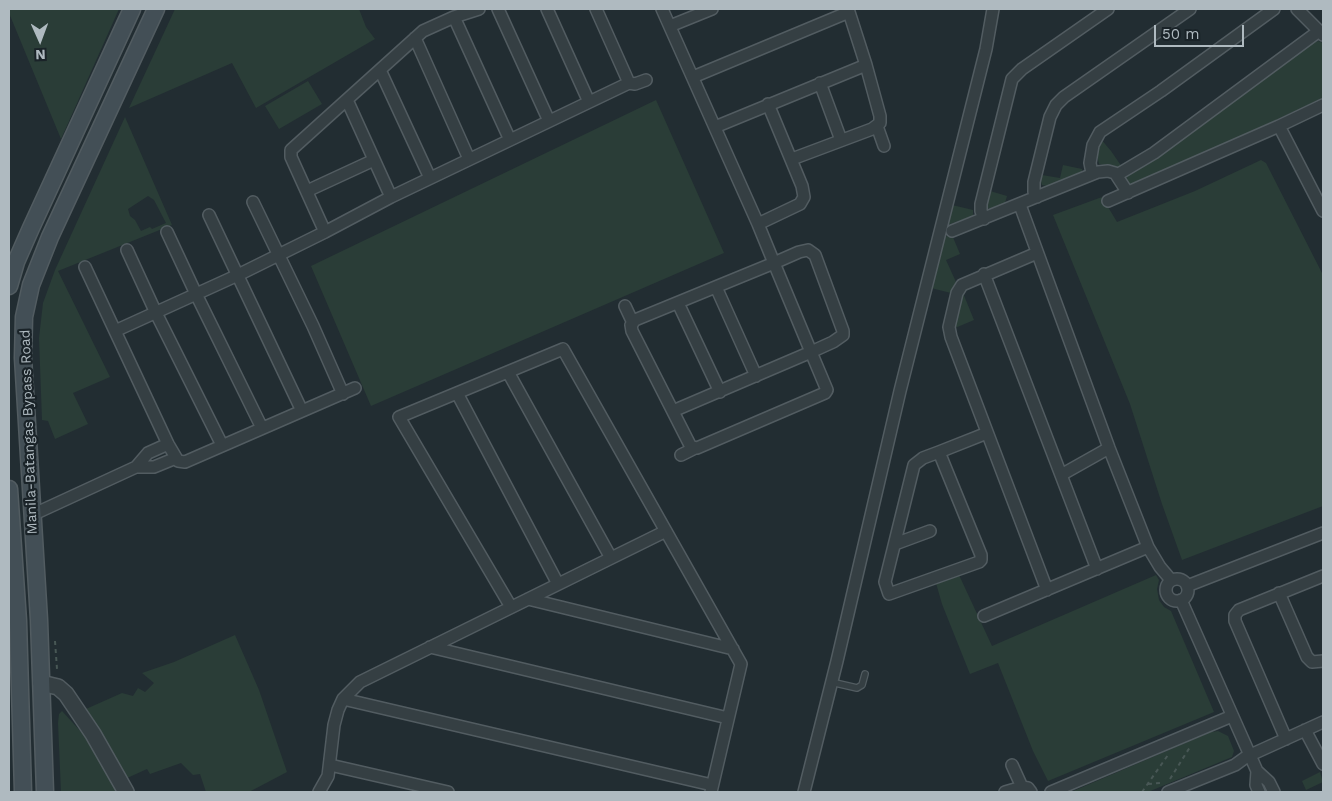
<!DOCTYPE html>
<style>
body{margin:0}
#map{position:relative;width:1332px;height:801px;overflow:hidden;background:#222d32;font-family:"Work Sans",sans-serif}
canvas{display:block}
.frame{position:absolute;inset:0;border:10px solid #afbac0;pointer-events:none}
.north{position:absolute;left:15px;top:15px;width:50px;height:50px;-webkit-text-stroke:4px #1a2328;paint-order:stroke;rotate:178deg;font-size:14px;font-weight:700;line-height:20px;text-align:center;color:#afbac0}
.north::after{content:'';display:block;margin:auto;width:18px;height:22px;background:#afbac0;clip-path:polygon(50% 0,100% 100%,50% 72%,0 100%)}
.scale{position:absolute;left:1154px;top:25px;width:90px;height:22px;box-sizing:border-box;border:2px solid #afbac0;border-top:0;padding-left:6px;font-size:15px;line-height:18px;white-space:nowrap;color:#afbac0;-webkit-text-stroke:4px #1a2328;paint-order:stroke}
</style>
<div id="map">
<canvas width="1332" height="801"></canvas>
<div class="frame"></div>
<div class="north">N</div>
<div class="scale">50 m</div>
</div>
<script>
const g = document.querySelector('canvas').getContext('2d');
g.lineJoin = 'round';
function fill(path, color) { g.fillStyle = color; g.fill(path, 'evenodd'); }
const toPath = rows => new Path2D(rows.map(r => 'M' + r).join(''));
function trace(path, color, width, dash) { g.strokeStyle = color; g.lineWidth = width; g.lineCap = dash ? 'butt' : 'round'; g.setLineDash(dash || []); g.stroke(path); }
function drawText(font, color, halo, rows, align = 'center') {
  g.font = font + ' "Work Sans",sans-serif'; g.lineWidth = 4.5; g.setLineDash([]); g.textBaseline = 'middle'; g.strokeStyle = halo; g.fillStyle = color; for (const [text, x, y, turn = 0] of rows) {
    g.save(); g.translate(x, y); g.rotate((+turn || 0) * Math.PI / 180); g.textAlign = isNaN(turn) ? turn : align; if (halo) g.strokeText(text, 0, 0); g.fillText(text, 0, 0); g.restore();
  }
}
const green = toPath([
 [9,9,119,9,61,139,9,13],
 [175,9,359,9,366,27,375,39,256,108,232,63,129,108],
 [1318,41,1323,43,1323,98,1141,183,1132,184,1127,182,1127,176,1308,45],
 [308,81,322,104,279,129,265,106],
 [656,100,724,253,371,406,311,266],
 [125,117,172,225,58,271,110,377,73,393,88,424,55,439,48,421,42,420,39,338,43,303,55,270],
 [148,196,154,200,166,223,152,229,150,227,141,231,135,220,130,216,128,209],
 [1100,138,1111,151,1122,167,1118,168,1099,164,1097,155],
 [1261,160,1266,163,1323,275,1323,506,1182,560,1162,504,1130,404,1053,215,1102,197,1117,222,1195,191],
 [1063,165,1082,169,1082,172,1047,186,1042,185,1040,180,1042,175,1060,178],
 [990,191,1007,196,1005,203,994,209,988,208,987,203],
 [952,205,973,210,973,216,947,225],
 [952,235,960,254,946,260,956,282,951,293,931,288,944,237],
 [963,293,974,320,955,328,962,297],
 [959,575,992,646,1156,575,1159,580,1157,589,1159,600,1164,607,1171,611,1214,712,1048,781,1033,751,998,663,970,674,942,604,936,583],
 [235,635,259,690,287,772,249,792,206,792,200,774,193,775,181,763,150,774,147,769,125,779,96,731,86,709,122,693,133,696,138,688,145,692,154,683,142,673,174,662],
 [62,711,94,746,121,792,61,792,58,723,59,714],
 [1218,731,1228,736,1234,751,1232,757,1148,792,1071,792,1211,732],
 [1320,772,1323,782,1306,790,1302,781]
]);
const path = toPath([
 [55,641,57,669],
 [1170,779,1190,747],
 [1148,784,1160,783],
 [1142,792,1168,755]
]);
const service = toPath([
 [831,682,857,688,862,685,865,674]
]);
const minor = toPath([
 [498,9,549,121],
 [547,9,589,102],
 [596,9,629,83],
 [662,9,758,224,774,263,811,352,827,390,825,393,697,448,692,447,690,445,632,331,631,325,635,320,774,263,799,252,808,250,815,255,843,331,843,335,833,342,811,352,673,411],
 [1297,9,1323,35],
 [454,17,510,140],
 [670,26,712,9],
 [415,38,469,159],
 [380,70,430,178],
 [693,77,849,12],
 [820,83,841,140],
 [347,100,391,197],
 [877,126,884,146],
 [1279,126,1323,211],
 [715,127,866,65],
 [792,159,872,129,880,123,880,116,866,65,848,9],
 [1092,173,1090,163,1093,145,1100,132,1161,91,1274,9],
 [1117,175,1154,153,1319,31],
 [307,191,374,160],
 [1037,197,1034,192,1034,182,1050,117,1056,105,1064,97,1190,9],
 [1108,201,1279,126,1323,105],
 [253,202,313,326,343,394],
 [1020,205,1109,448,1148,547,1160,567,1171,580],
 [209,215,302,411],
 [984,219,981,211,981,204,1012,79,1022,69,1108,9],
 [758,224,800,204,804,197,802,186,768,104],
 [952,231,1098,172,1108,171,1115,173,1128,193],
 [167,232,196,294,262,428],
 [325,232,291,157,291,150,423,31,454,17,479,9],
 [127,250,156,313,222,445],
 [1037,253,962,285,957,293,949,327,951,337,1047,590],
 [85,267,168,444,178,461,185,462,355,388],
 [984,274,1097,569],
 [716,287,756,376],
 [678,303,720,392],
 [625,306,633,323],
 [115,331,238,275,325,232,391,197,629,83,635,84,646,80],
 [508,372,611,558],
 [457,393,558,584],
 [939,452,981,555,981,560,979,562,889,594,885,582,914,465,923,458,939,452,987,433],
 [681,455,695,448],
 [136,467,148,453,168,444],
 [1061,475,1109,448],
 [32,515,136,467,154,467,176,458],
 [895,544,930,531],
 '1166 590a11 11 0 1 1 22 0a11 11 0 1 1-22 0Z',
 [1187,586,1323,533],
 [1279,593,1307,657,1312,662,1323,661],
 [528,599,733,649],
 [1181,600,1257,771,1269,782,1274,792],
 [511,607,399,417,563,349,741,664,711,792],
 [984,616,1148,547],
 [430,647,728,718],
 [343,699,712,785],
 [1305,730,1323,764],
 [1286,739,1235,621,1235,615,1239,610,1323,576],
 [330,765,448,792],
 [1012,765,1022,787],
 [1257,771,1256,785,1259,792],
 [319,792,328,776,334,725,338,710,343,699,360,682,666,531],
 [804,792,837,661,900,391,986,49,993,9],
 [1005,792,1022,787,1028,788,1031,792],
 [1051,792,1232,716],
 [1168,792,1235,765,1246,757,1323,722]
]);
const tertiary = toPath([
 [41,683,58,687,66,694,93,734,126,792]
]);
const secondary = toPath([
 [9,286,16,262,31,228,132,9],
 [9,489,18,621,23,792],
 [45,792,39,620,23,358,24,317,31,285,50,237,156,9]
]);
const streetNames = [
 ["Manila-Batangas Bypass Road",29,432,-92]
];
fill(green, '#2a3d37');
trace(service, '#525c61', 8);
trace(minor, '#525c61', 14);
trace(tertiary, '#525c61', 18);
trace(secondary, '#525c61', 19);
trace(path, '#485755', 2, [4, 4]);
trace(service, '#353f43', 5.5);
trace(minor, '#353f43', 11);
trace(tertiary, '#353f43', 15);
trace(secondary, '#434f56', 16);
drawText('14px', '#afbac0', '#1a2328', streetNames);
</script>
